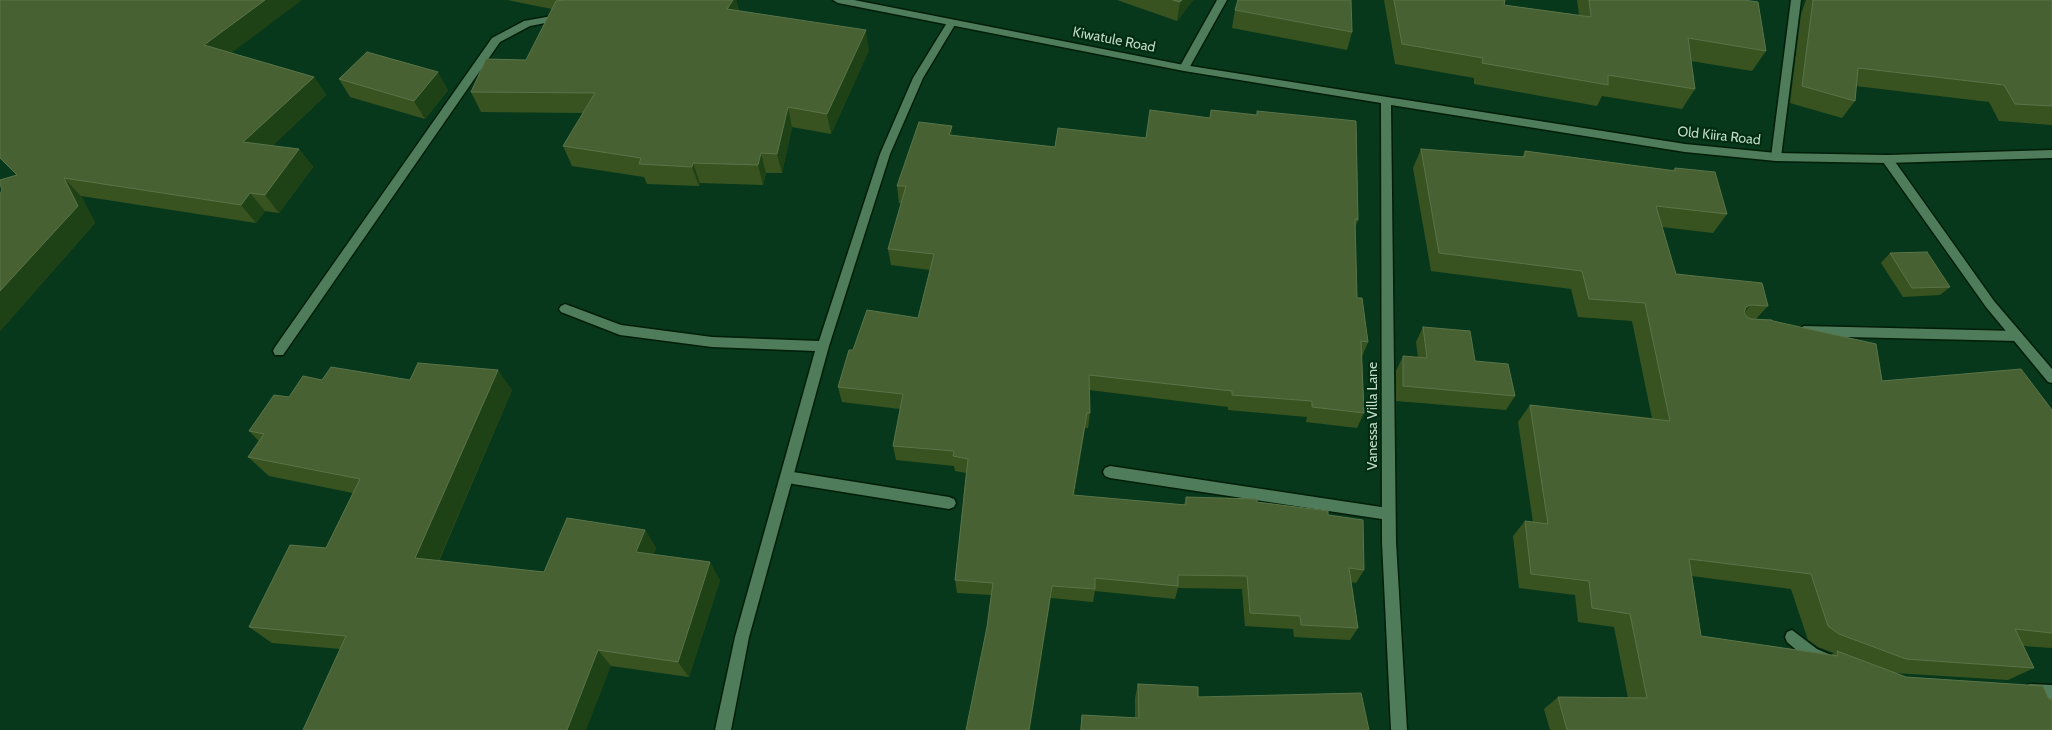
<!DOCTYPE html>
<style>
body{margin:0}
canvas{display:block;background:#07381b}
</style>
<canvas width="2052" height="730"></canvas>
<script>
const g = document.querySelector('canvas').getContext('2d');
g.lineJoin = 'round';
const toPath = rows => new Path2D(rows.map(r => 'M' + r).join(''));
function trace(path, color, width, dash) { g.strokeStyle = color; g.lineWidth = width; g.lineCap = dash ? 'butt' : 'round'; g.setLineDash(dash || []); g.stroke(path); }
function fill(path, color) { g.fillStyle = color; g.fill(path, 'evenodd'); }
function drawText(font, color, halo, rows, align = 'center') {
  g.font = font + ' Cabin,sans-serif'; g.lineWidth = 4.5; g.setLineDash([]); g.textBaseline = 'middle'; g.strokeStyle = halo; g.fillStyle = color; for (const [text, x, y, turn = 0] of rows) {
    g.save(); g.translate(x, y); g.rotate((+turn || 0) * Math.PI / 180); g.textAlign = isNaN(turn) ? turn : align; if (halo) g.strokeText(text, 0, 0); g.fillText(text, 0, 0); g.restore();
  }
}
const lane = toPath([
 [1791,0,1801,0,1781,157,1776,161,1771,157,1791,0],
 [1804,326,2017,331,2021,333,2023,336,2021,339,2017,341,1804,336,1800,334,1798,331,1800,328,1804,326],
 [1110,466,1388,508,1393,510,1395,514,1393,518,1388,520,1110,478,1105,476,1103,472,1105,468,1110,466],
 [787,471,949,497,954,499,956,503,954,507,949,509,787,483,782,481,780,477,782,473,787,471],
 [1792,630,1817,649,1831,655,1833,660,1831,665,1826,667,1807,659,1787,642,1785,637,1787,632,1792,630],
 [2030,684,2052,685,2052,699,2030,698,2025,696,2022,691,2025,686,2030,684]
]);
const street = toPath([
 [1217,0,1227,0,1188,70,1180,70,1179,68,1217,0],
 [563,14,568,17,566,19,530,26,500,42,283,355,275,355,273,351,275,347,492,38,524,21,563,14],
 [951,20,956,23,923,78,890,154,829,346,749,637,731,730,715,730,735,637,815,351,712,347,620,335,561,312,559,309,561,306,565,304,621,325,712,337,819,341,880,154,913,78,948,21,951,20],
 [1887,155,1891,156,1994,301,2052,369,2052,383,2048,382,1986,307,1883,162,1882,159,1883,156,1887,155]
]);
const secondary = toPath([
 [833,0,854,0,1184,65,1685,144,1776,153,1887,155,2052,150,2052,158,1887,163,1776,161,1685,152,1391,105,1396,542,1407,730,1391,730,1382,542,1381,103,1184,71,838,3,833,0]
]);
const wall = toPath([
 [507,0,736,0,739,11,869,50,831,134,792,127,782,173,766,173,763,185,700,183,699,186,647,184,644,177,572,166,563,146,583,113,481,112,471,92,526,60,552,9],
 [1117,0,1193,0,1177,21],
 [1384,0,1505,0,1504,5,1579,15,1577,0,1744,0,1766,51,1752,71,1691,61,1695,89,1682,109,1602,96,1597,106,1474,84,1474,78,1395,64],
 [1806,0,2052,0,2052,125,1999,121,1989,102,1856,86,1855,101,1842,118,1790,103,1801,14],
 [1235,10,1352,32,1347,50,1232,28],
 [231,53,314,77,326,95,272,146,299,149,313,167,279,213,265,211,256,223,81,196,95,223,0,331,0,195,17,175],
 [339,79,448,90,425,119,350,97],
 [1257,111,1358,220,1355,228,1357,298,1368,342,1362,357,1364,413,1357,428,1306,422,1307,417,1228,410,1228,407,1089,390,1090,413,1088,428,1085,428,1074,495,1184,505,1186,497,1257,502,1328,515,1364,570,1356,583,1351,582,1358,628,1350,640,1294,637,1293,629,1245,626,1242,589,1178,588,1175,599,1095,591,1093,602,1051,598,987,627,991,595,957,593,955,580,966,473,955,471,954,466,896,460,893,446,900,409,842,402,838,387,853,350,918,318,930,270,891,265,888,249,901,203,899,203,897,186,952,126,952,135,1055,147,1146,138,1210,118,1257,115],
 [1421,149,1522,157,1525,151,1673,170,1675,168,1727,214,1713,233,1662,227,1676,274,1768,306,1756,319,1773,321,1882,381,2052,410,2052,648,2023,646,2034,668,2008,680,1894,673,2052,730,1550,730,1544,709,1558,697,1628,698,1614,627,1578,622,1575,595,1519,588,1513,536,1525,521,1533,522,1518,422,1530,405,1652,418,1632,321,1578,317,1571,289,1431,271,1413,168],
 [1692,576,1791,589,1808,640,1818,647,1834,653,1831,655,1701,636],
 [1890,253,1950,287,1940,295,1903,297,1881,263],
 [1423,327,1475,361,1515,396,1506,410,1396,401,1396,371,1403,356,1418,357,1416,342],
 [322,380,410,380,512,390,439,561,544,572,645,530,656,548,653,554,720,580,689,677,611,666,340,649,272,643,249,627,326,548,353,493,269,476,248,457,259,441,249,431,289,397],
 [1138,684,1198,697,1369,730,1080,730,1082,715,1135,718,1135,698]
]);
const shadedWall = toPath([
 [265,0,302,0,217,64,204,45],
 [733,0,736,0,740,17,725,14],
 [1182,0,1193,0,1177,21,1180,2],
 [866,30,869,50,831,134,827,114],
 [438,72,448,90,425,119,414,101],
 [314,77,326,95,257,160,243,142],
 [788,107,792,127,782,173,777,154],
 [952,126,953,143,949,135],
 [299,149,313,167,279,213,265,195],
 [761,153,766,173,763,185,758,165],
 [693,163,700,183,699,186,692,167],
 [64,178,81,196,95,223,0,331,0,291],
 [250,193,265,211,256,223,241,205],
 [1751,305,1736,323,1746,307],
 [498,370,512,390,432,576,415,558],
 [1087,413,1085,428,1072,509,1073,495],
 [645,530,656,548,648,569,636,552],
 [710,562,720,580,689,677,678,662],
 [1052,586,1051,598,1030,730,1029,730],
 [598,650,611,666,586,730,567,730]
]);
const building = toPath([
 [0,0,265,0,204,45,314,77,243,142,299,149,265,195,250,193,241,205,64,178,78,206,0,291,0,195,2,189,0,185,0,180,17,175,0,158,0,0],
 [564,0,733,0,727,9,866,30,827,114,788,107,777,154,761,153,758,165,693,163,692,167,639,164,641,158,563,146,595,93,471,92,486,59,526,60,556,1,564,0],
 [1173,0,1182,0,1180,2,1173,0],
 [1238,0,1351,0,1352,32,1235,10,1238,0],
 [1394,0,1505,0,1504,5,1591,17,1589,0,1744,0,1758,2,1766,51,1688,38,1695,89,1608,75,1608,85,1482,63,1483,58,1402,44,1394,0],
 [1813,0,2052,0,2052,106,2015,104,2004,85,1858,68,1855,101,1802,86,1813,0],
 [367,52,438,72,414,101,339,79,367,52],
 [1150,110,1210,118,1211,110,1257,115,1257,111,1356,121,1358,220,1355,219,1357,298,1362,298,1368,342,1361,341,1364,413,1312,407,1312,401,1232,395,1232,391,1089,375,1090,413,1087,413,1073,495,1186,505,1186,497,1257,499,1257,502,1328,511,1328,515,1363,520,1364,570,1349,568,1358,628,1301,625,1300,616,1250,613,1247,576,1178,575,1178,586,1095,578,1095,589,1052,586,1029,730,966,730,987,627,993,583,955,580,968,459,953,456,954,451,893,446,903,394,838,387,849,350,853,350,867,310,918,318,934,254,888,249,906,186,897,186,919,122,952,126,949,135,1055,147,1058,128,1146,138,1150,110],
 [1421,149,1525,157,1525,151,1675,171,1675,168,1715,172,1727,214,1656,206,1676,274,1762,283,1768,306,1751,305,1746,307,1744,313,1747,317,1751,319,1772,320,1773,321,1876,344,1882,381,2021,369,2052,410,2052,633,2015,629,2034,668,1906,659,1839,634,1828,626,1811,574,1689,559,1701,636,1838,656,1837,651,1906,677,2043,686,2049,699,2052,699,2052,730,1567,730,1558,697,1647,698,1630,614,1592,608,1589,581,1531,574,1525,521,1548,524,1530,405,1670,421,1645,303,1589,299,1582,271,1439,253,1421,149],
 [1927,252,1950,287,1912,288,1890,253,1927,252],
 [1423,327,1470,331,1475,361,1508,364,1515,396,1403,386,1403,356,1427,358,1423,327],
 [418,363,498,370,415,558,544,572,567,518,645,530,636,552,710,562,678,662,598,650,567,730,303,730,346,636,249,627,290,545,326,548,360,479,248,457,264,434,249,431,274,395,289,397,303,376,322,380,331,367,410,380,418,363],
 [1138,684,1198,687,1198,697,1361,693,1369,730,1081,730,1082,715,1139,718,1138,684]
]);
const streetNames = [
 ["Kiwatule Road",1114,40,11],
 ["Old Kiira Road",1719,136,6],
 ["Vanessa Villa Lane",1373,416,-90]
];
trace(lane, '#001d08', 3);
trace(street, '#001d08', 3);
trace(secondary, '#001d08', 3);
fill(lane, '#4f7c5b');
fill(street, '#4f7c5b');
fill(secondary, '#4f7c5b');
fill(wall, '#385320');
fill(shadedWall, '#1e4216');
fill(building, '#476132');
trace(building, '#5a7449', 1);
drawText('14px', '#c1d9c7', '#002d11', streetNames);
</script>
